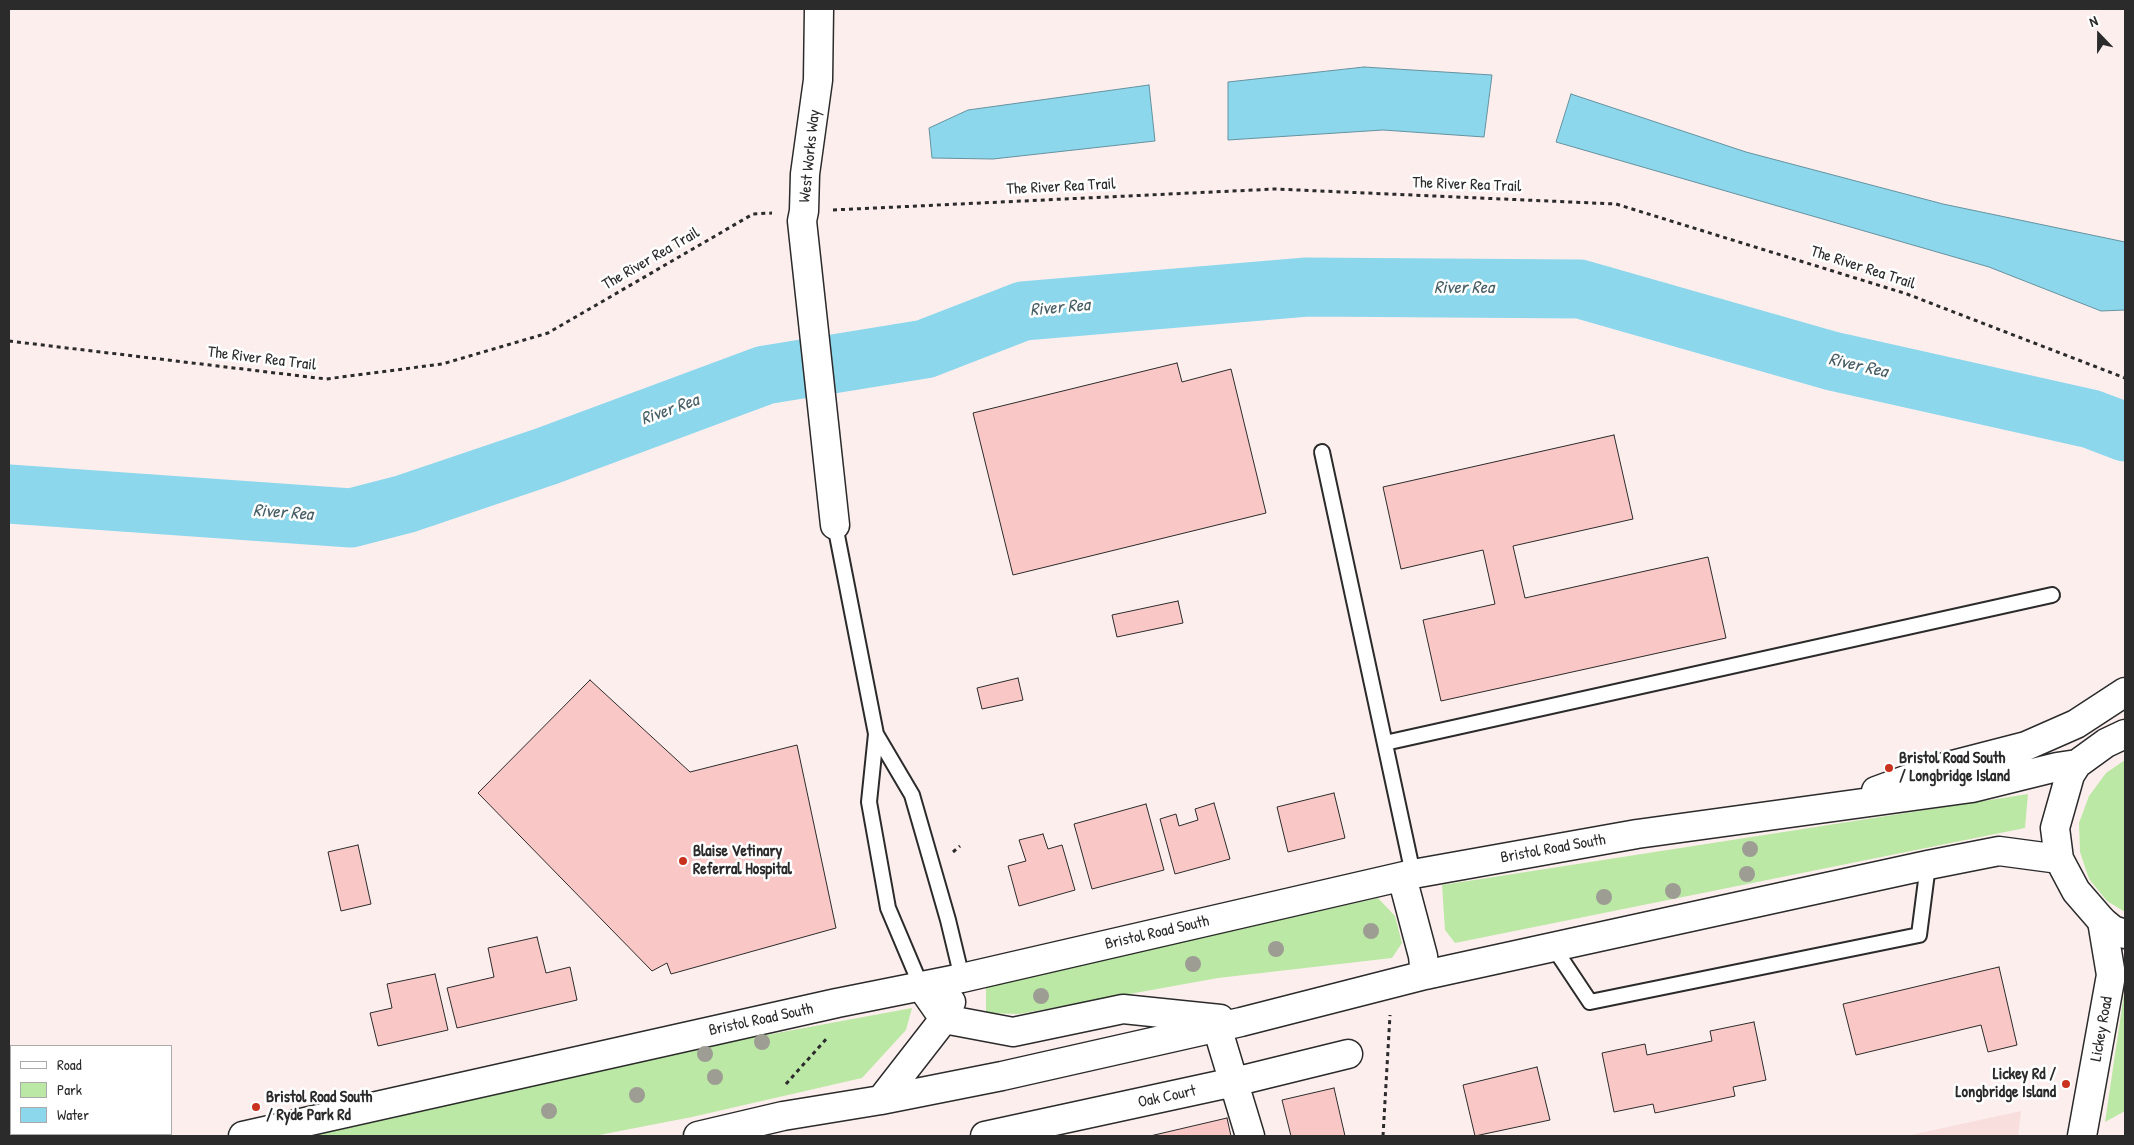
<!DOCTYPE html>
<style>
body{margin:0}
#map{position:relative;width:2134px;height:1145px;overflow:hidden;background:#fdeeee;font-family:"Patrick Hand",sans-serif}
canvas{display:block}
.frame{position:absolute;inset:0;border:10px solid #2b2b2b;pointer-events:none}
.legend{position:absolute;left:10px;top:1045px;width:162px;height:90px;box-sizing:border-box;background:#fff;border:1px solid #aaa;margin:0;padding:6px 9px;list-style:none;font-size:15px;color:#2b2b2b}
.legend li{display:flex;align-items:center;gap:10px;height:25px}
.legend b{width:25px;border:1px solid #aaa}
.north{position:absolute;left:2074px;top:10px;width:50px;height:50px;-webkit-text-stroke:4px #fff;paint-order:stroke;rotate:338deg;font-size:14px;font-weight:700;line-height:20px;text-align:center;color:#2b2b2b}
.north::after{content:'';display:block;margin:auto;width:18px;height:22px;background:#2b2b2b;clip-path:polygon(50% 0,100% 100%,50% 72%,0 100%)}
</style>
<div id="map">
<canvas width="2134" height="1145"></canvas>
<div class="frame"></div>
<ul class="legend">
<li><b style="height:6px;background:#fff"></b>Road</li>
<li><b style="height:14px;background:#bce8a5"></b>Park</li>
<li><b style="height:14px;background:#8cd7ec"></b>Water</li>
</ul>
<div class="north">N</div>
</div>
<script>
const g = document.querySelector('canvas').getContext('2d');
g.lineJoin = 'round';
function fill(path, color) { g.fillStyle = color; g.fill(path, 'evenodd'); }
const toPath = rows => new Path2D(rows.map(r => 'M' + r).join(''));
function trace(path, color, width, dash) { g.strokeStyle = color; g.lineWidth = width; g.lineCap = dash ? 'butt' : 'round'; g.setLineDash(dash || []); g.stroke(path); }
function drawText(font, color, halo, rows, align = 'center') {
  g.font = font + ' "Patrick Hand",sans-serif'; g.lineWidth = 5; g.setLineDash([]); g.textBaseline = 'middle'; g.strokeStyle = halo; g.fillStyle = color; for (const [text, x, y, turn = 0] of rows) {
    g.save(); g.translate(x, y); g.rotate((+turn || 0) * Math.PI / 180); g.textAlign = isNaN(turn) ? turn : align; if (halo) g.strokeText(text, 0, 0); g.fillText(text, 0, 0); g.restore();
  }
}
const built = toPath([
 [2021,1111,2018,1136,1906,1136]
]);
const green = toPath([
 [2125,760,2125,912,2107,901,2089,879,2080,852,2079,823,2089,796,2106,773],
 [2028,794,2025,828,1455,943,1445,930,1442,885],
 [1378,898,1395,916,1402,943,1392,958,1218,978,1019,1014,986,1013,986,986],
 [2125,987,2125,1111,2105,1122],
 [912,1008,906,1030,862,1078,692,1117,594,1136,299,1136,685,1050]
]);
const water = toPath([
 [1364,67,1492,75,1484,137,1383,130,1228,140,1228,82,1364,67],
 [1149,85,1155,141,993,159,932,158,929,128,968,110,1149,85],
 [1571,94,1746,152,1943,204,2125,242,2125,310,2101,311,1989,267,1556,142,1571,94]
]);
const river = toPath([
 [9,494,351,518,405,504,547,456,765,375,925,349,1023,311,1307,287,1580,289,1832,361,2091,419,2125,432]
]);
const building = toPath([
 [1177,363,1182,382,1231,369,1266,513,1013,575,973,413,1177,363],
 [1614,435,1633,519,1513,546,1525,598,1708,557,1726,638,1441,701,1423,620,1495,604,1483,550,1401,569,1383,487,1614,435],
 [1178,601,1183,623,1117,637,1112,615,1178,601],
 [1018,678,1023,700,982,709,977,688,1018,678],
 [590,680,690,772,797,745,836,928,671,974,667,963,652,971,478,793,590,680],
 [1334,793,1345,838,1288,852,1277,807,1334,793],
 [1214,803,1230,859,1175,874,1160,819,1176,814,1179,826,1198,820,1195,809,1214,803],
 [1146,804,1164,870,1092,889,1074,824,1146,804],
 [1043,834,1048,849,1062,845,1075,890,1019,906,1008,866,1026,861,1019,840,1043,834],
 [358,845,371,904,341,911,328,852,358,845],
 [537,937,546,973,570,967,577,1000,457,1028,447,988,494,977,488,948,537,937],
 [1999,967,2017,1045,1988,1052,1981,1025,1856,1055,1843,1004,1999,967],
 [435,974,448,1030,378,1046,370,1013,392,1008,387,984,435,974],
 [1754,1022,1766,1080,1733,1087,1735,1096,1655,1113,1653,1104,1614,1112,1602,1053,1645,1044,1647,1055,1712,1041,1710,1031,1754,1022],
 [1537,1067,1550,1120,1475,1136,1463,1085,1537,1067],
 [9,1070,11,1070,11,1125,9,1126,9,1070],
 [1334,1088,1345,1136,1291,1136,1282,1100,1334,1088],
 [1227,1118,1231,1136,1150,1136,1227,1118]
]);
const path = toPath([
 [833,210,1275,189,1616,204,1907,294,2125,378],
 [9,341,326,379,442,364,548,333,753,214,772,213],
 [953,852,960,846],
 [786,1084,828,1037],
 [1383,1136,1390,1015]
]);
const lane = toPath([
 [1322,452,1413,874],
 [835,525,876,734,869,802,888,908,921,986],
 [876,734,912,795,948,920,962,978],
 [1385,743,2052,595],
 [1554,948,1590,1002,1919,935,1928,865]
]);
const street = toPath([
 [819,9,818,80,805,174,804,211,802,221,835,525],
 [1217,1027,1250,1136],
 [985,1136,1234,1082,1348,1054]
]);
const secondary = toPath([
 [2082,1136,2111,975,2102,921]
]);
const highway = toPath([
 [2125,734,2106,743,2077,764,2070,775,2055,828,2059,859,2076,891,2102,921,2113,930,2125,934],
 [1876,791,1933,770,2026,746,2076,724,2125,692],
 [1402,877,1423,956,1425,975],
 [921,986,944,1019,1013,1032,1123,1009,1220,1019],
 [881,1100,944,1019,951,1002],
 [243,1136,837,1003,962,978,1413,874,1637,834,1972,788,2057,767,2077,764],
 [698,1136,783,1116,881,1100,1002,1076,1241,1022,1425,975,1928,865,1999,851,2059,859]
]);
const trees = [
 [1750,849],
 [1747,874],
 [1673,891],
 [1604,897],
 [1371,931],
 [1276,949],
 [1193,964],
 [1041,996],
 [762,1042],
 [705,1054],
 [715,1077],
 [637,1095],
 [549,1111]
];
const markers = [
 [1889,768,5,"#c8321e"],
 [683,861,5,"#c8321e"],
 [2066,1084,5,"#c8321e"],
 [256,1107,5,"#c8321e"]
];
const streetNames = [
 ["West Works Way",810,156,-84],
 ["The River Rea Trail",1467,185,2],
 ["The River Rea Trail",1061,187,-3],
 ["The River Rea Trail",651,259,-30],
 ["The River Rea Trail",1863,268,18],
 ["The River Rea Trail",262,359,7],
 ["Bristol Road South",1553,849,-10],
 ["Bristol Road South",1157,933,-13],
 ["Bristol Road South",761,1020,-12],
 ["Lickey Road",2102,1029,-80],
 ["Oak Court",1167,1097,-12]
];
const poiNames = [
 ["Bristol Road South",1899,759],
 ["/ Longbridge Island",1899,777],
 ["Blaise Vetinary",693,852],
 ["Referral Hospital",693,870],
 ["Lickey Rd /",2056,1075,"right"],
 ["Longbridge Island",2056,1093,"right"],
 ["Bristol Road South",266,1098],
 ["/ Ryde Park Rd",266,1116]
];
const waterNames = [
 ["River Rea",1464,288],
 ["River Rea",1060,308,-5],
 ["River Rea",1858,366,13],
 ["River Rea",670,410,-20],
 ["River Rea",283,513,4]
];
fill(built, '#f8dfde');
fill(green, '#bce8a5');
fill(water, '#8cd7ec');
trace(water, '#65929f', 1);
trace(river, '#8cd7ec', 59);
fill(building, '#f9c8c6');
trace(building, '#2b2b2b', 1);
trace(lane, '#2b2b2b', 18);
trace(street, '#2b2b2b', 31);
trace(secondary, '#2b2b2b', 31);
trace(highway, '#2b2b2b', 31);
trace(path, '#2b2b2b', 3, [4, 4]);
trace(lane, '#fff', 14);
trace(street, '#fff', 28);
trace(secondary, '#fff', 28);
trace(highway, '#fff', 28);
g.fillStyle = '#9d9d94';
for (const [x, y] of trees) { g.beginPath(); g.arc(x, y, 8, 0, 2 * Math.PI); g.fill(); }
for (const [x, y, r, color] of markers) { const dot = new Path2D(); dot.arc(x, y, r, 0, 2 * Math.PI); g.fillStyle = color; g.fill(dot); trace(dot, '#fff', 2); }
drawText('16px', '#2b2b2b', '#fff', streetNames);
drawText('bold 16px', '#2b2b2b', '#fff', poiNames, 'left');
drawText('italic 18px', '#485f65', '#fff', waterNames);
</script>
